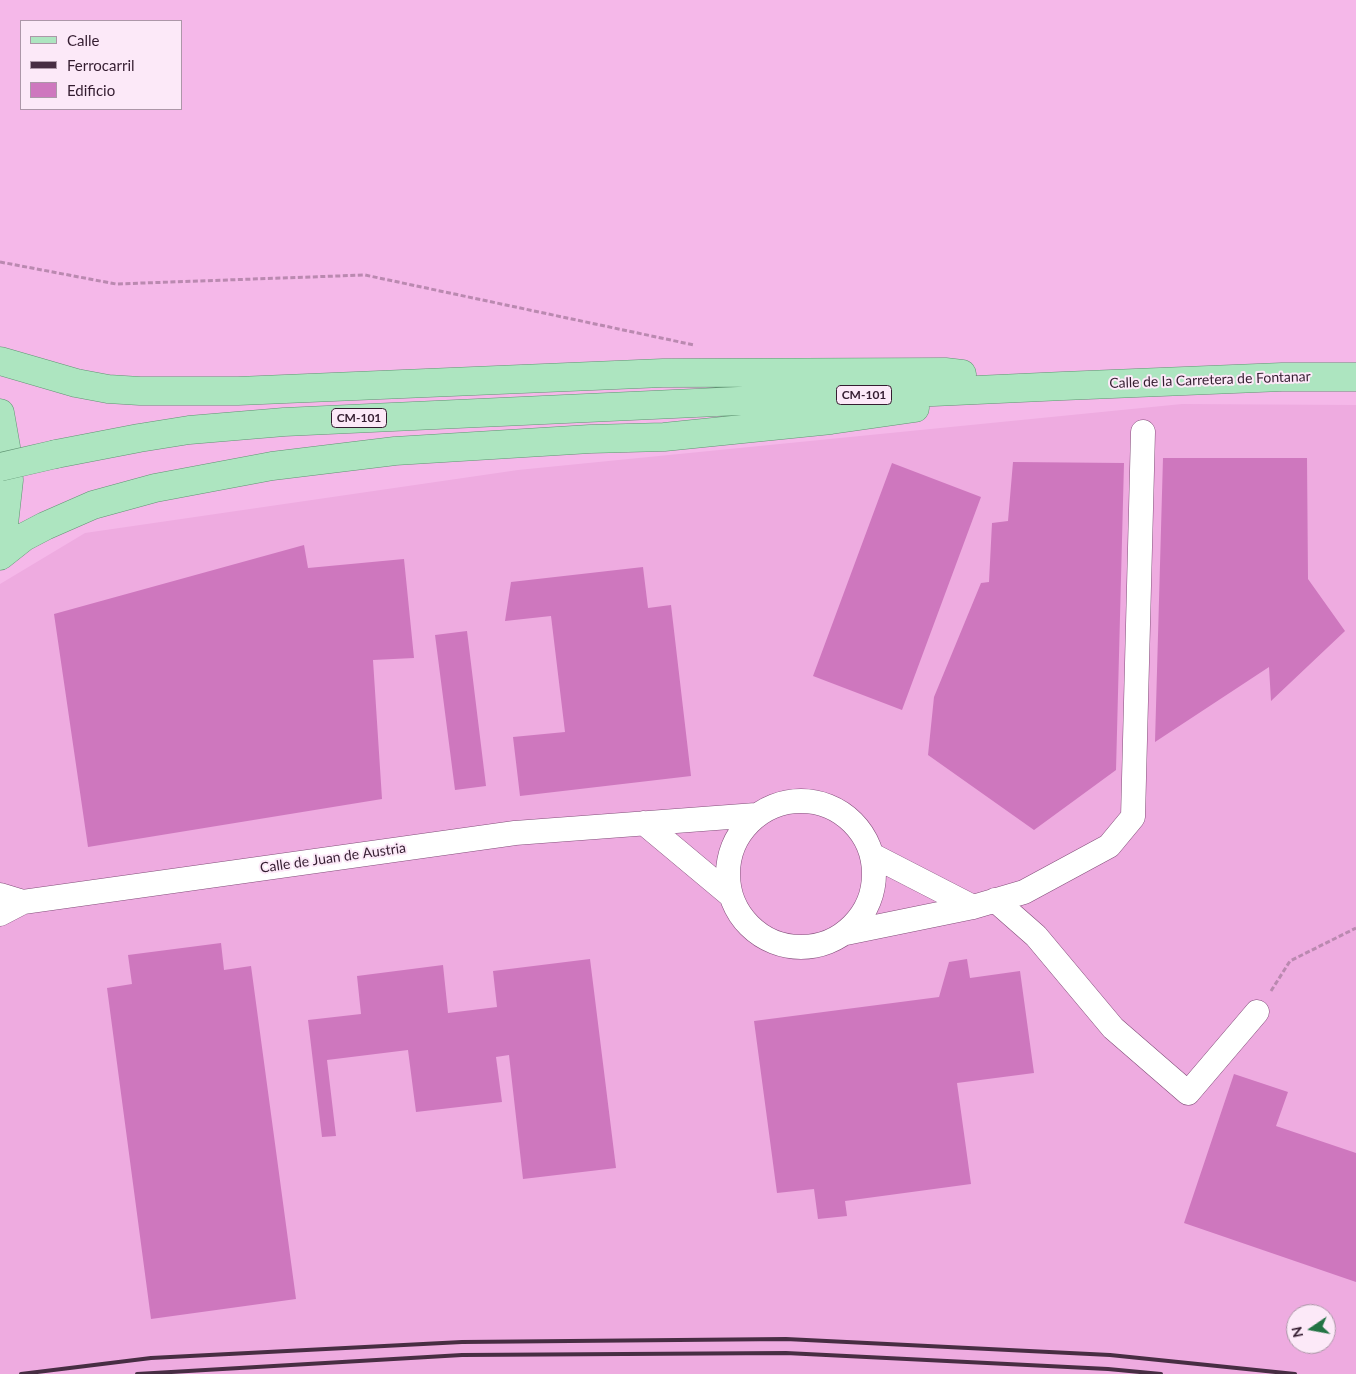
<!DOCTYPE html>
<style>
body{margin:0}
#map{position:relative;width:1356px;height:1374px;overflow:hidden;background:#f5b8e9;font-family:Lato,sans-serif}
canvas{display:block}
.legend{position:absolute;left:20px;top:20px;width:162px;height:90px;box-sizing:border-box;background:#fce9f8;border:1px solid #ac97a8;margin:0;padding:6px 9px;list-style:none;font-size:15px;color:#341d30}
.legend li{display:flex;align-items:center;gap:10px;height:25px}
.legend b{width:25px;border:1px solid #ac97a8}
.north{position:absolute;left:1286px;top:1304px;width:50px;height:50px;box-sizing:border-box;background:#fce9f8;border:1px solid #ac97a8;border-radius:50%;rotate:258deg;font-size:14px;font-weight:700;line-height:20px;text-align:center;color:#341d30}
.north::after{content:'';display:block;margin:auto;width:18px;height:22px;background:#227344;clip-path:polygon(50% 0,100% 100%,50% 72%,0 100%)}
</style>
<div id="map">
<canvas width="1356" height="1374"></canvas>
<ul class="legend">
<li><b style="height:6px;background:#ade5c0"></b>Calle</li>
<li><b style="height:6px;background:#472d43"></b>Ferrocarril</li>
<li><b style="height:14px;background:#ce77be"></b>Edificio</li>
</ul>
<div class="north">N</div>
</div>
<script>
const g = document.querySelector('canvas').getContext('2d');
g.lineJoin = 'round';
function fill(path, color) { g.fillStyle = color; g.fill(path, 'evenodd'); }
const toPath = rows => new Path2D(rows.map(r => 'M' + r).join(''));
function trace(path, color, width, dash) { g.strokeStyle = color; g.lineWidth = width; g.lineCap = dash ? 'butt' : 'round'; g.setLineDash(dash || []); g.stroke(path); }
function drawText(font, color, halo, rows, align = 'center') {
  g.font = font + ' Lato,sans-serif'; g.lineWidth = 4; g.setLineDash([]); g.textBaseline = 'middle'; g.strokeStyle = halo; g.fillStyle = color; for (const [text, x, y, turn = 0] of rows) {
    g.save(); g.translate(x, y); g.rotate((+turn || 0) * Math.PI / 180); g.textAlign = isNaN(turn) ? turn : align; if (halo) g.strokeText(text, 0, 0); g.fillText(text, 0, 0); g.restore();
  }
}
const built = toPath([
 [1182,404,1356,405,1356,1374,0,1374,0,584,85,533,518,470],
 [1296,1314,1326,1314,1326,1344,1296,1344]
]);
const building = toPath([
 [1163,458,1307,458,1308,579,1345,631,1271,701,1269,667,1155,742],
 [1013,462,1124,463,1116,770,1034,830,928,755,934,697,981,583,989,582,992,523,1008,521],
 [892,463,981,497,902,710,813,676],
 [304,545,308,568,404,559,414,658,373,660,382,799,88,847,54,614],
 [643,567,648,608,671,605,691,776,520,796,513,737,565,732,551,616,505,621,511,582],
 [467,631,486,786,455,790,435,635],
 [221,943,224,970,251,966,296,1299,151,1319,107,988,132,984,128,955],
 [590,959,616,1168,523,1179,509,1055,496,1057,502,1102,416,1112,408,1050,327,1060,336,1136,322,1137,308,1020,361,1014,357,976,443,965,448,1013,497,1007,493,971],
 [967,959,970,978,1020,971,1034,1073,957,1083,971,1184,845,1201,847,1216,818,1219,814,1189,777,1193,754,1021,939,997,949,962],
 [1234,1074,1288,1092,1276,1126,1356,1153,1356,1282,1184,1223]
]);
const path = toPath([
 [0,262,116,284,365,275,694,345],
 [1271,991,1290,961,1356,928]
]);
const minor = toPath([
 '728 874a73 73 0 1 1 146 0a73 73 0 1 1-146 0Z',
 [644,823,729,894],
 [872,855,973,907],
 [0,895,23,902,0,914],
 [995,900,1036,936,1113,1028,1188,1093,1257,1012],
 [23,902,515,833,756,815],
 [846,933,973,907,1024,892,1109,846,1133,817,1143,432]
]);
const primary = toPath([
 [0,361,76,383,108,389,140,391,238,391,663,373,945,372,962,374],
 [0,413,6,447,9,480,4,524,0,532],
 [56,454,139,438,189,430,284,422,1063,386,1282,377,1356,377],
 [0,556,24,537,45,526,93,505,155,488,272,466,395,451,590,439,664,437,831,420,915,408]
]);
const rail = toPath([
 [21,1374,151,1358,462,1342,786,1339,1110,1355,1295,1374],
 [137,1374,462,1355,786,1353,1108,1369,1161,1374]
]);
const primaryBridge = toPath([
 [0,467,56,454]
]);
const shields = [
 [864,395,55],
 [359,418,55]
];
const shieldNames = [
 ["CM-101",864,395],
 ["CM-101",359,418]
];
const streetNames = [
 ["Calle de la Carretera de Fontanar",1210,380,-2],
 ["Calle de Juan de Austria",333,858,-8]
];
fill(built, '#eeabe0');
fill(building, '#ce77be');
trace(minor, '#834e7a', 25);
trace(primary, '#5f9472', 29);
trace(path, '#ba89b0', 3, [5, 2.5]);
trace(minor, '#fff', 24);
trace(primary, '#ade5c0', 28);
trace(rail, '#472d43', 4);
trace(primaryBridge, '#5f9472', 29, []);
trace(primaryBridge, '#ade5c0', 28);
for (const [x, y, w] of shields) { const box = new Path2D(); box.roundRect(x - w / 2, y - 9.5, w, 19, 4); g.fillStyle = '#fce9f8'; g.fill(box); trace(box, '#341d30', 1); }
drawText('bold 12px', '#341d30', null, shieldNames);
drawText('14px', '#341d30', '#fce9f8', streetNames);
</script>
